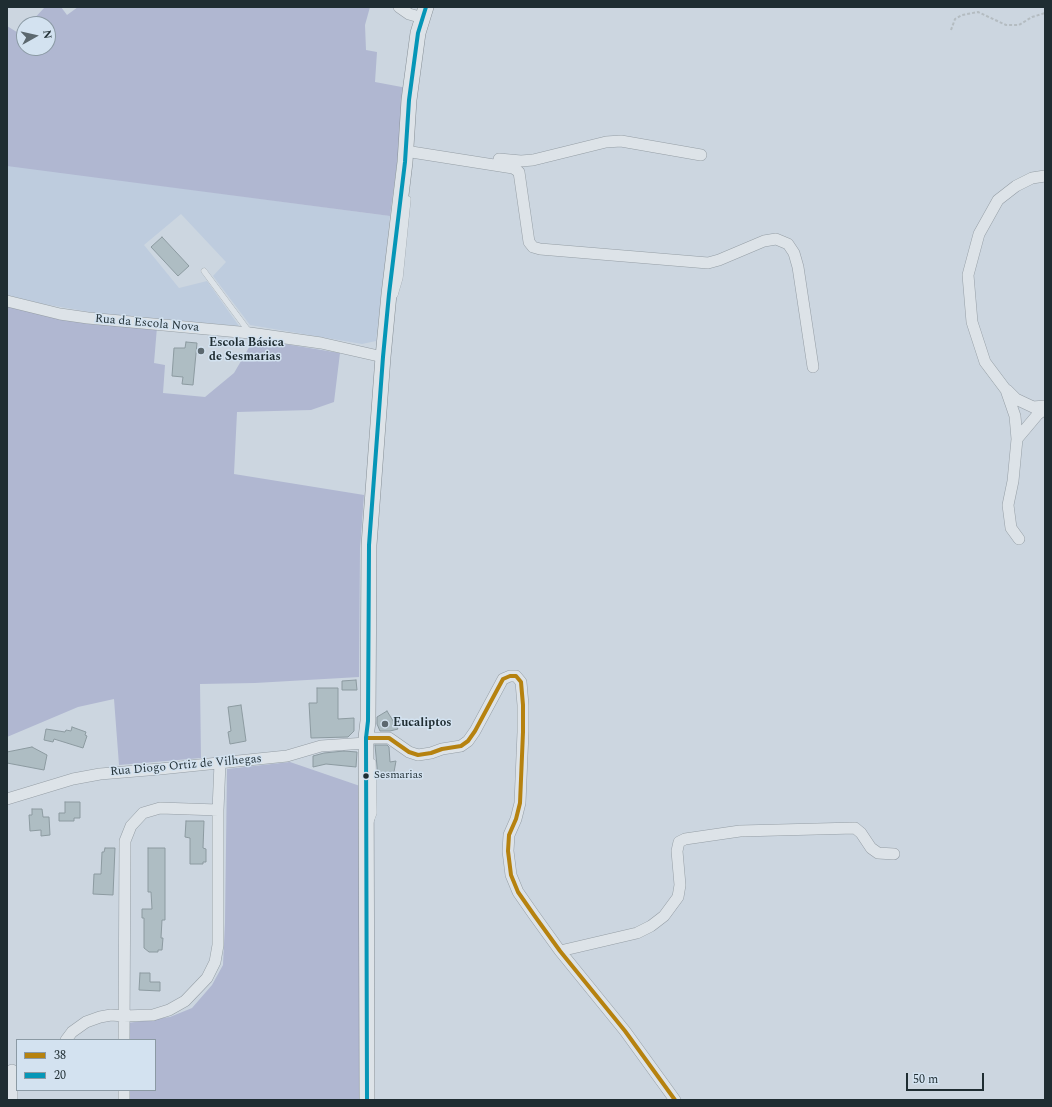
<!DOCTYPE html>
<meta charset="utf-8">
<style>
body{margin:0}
#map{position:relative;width:1052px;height:1107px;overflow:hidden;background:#ccd6e0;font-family:Spectral,serif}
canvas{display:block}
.frame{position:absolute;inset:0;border:8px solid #1f2d32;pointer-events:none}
.legend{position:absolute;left:16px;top:1039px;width:140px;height:52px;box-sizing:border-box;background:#d3e2f0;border:1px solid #8b9aa4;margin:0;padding:5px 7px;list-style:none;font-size:12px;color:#1f2d32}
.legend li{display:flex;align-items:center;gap:8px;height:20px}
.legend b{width:20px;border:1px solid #8b9aa4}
.north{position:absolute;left:16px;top:16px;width:40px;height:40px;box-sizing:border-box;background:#d3e2f0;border:1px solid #8b9aa4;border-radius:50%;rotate:82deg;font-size:11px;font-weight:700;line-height:16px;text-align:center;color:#1f2d32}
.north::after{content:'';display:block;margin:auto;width:14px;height:18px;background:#5c686f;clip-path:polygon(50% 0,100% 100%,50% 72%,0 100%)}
.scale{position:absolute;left:906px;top:1073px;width:78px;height:18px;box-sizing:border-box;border:2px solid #1f2d32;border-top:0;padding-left:5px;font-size:12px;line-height:14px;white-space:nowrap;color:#1f2d32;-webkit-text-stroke:3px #d3e2f0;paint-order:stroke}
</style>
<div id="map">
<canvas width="1052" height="1107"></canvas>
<div class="frame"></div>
<ul class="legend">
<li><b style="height:5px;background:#b6820f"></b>38</li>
<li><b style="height:5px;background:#0596b7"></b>20</li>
</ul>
<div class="north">N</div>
<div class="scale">50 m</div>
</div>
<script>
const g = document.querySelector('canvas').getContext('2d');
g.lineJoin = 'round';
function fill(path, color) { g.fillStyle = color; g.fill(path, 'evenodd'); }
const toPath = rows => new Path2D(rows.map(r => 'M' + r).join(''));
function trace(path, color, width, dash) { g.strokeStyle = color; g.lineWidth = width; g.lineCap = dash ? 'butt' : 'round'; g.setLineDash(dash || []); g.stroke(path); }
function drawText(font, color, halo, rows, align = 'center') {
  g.font = font + ' Spectral,serif'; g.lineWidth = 3; g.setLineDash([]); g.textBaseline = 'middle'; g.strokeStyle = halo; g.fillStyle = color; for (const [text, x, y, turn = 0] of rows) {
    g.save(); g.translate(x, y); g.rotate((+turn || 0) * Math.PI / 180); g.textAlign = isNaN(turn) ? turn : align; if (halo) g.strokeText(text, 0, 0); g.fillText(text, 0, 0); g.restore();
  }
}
const farmland = toPath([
 [7,165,390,216,376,341,362,344,250,325,213,276,226,262,181,214,144,245,179,288,207,281,239,326,96,313,43,304,7,295]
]);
const green = toPath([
 [45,7,61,7,67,15,78,7,370,7,365,25,366,50,377,52,375,82,407,88,390,216,7,166,7,26,20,34,24,30,24,48,48,48,48,24,29,24],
 [7,305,89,324,157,327,154,363,165,365,163,393,205,397,234,373,254,339,340,353,334,402,311,410,237,412,234,474,364,495,360,549,359,677,255,683,200,684,201,758,119,765,114,699,78,707,7,737],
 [290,762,360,786,364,1100,128,1100,128,1090,155,1090,155,1040,128,1040,128,1023,170,1017,192,1008,212,985,223,965,225,923,227,769]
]);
const building = toPath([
 [162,237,189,266,178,276,151,247,162,237],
 [186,342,197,343,193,385,182,384,183,377,172,376,174,348,185,348,186,342],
 [356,680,357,690,342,690,342,681,356,680],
 [317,688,338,688,338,719,354,718,354,731,348,737,311,738,309,703,317,703,317,688],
 [241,705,246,741,230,744,228,732,231,731,228,707,241,705],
 [387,711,398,729,390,731,380,731,377,724,377,717,387,711],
 [72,727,86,732,85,735,87,736,83,748,54,739,53,742,44,740,46,729,65,732,66,730,71,731,72,727],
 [375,745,387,745,389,747,390,762,396,761,394,772,378,777,375,745],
 [32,747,47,755,44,770,7,763,7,752,32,747],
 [344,751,357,752,356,767,326,764,313,767,313,756,324,753,344,751],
 [65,802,80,802,80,818,74,818,74,821,59,821,59,813,65,813,65,802],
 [32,809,42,809,43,817,49,817,50,835,41,836,41,830,30,831,29,815,32,815,32,809],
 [186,821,204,821,203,848,206,849,206,862,203,862,203,864,190,864,190,838,185,837,186,821],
 [105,848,115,848,113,895,93,894,94,874,101,874,102,852,104,852,105,848],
 [148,848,165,848,165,920,162,920,161,938,163,938,162,950,158,950,158,952,149,952,144,948,144,918,142,918,142,909,152,909,151,892,148,892,148,848],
 [140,973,150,973,150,982,160,982,160,991,139,990,140,973]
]);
const path = toPath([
 [951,30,955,19,962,15,978,12,1006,25,1019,25,1032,17,1045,13]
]);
const lane = toPath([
 [204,271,250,333],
 [395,295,400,278,408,199],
 [371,821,374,813,373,762]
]);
const street = toPath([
 [399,7,409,14,423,18],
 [405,151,513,168,519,172,529,242,533,247,540,249,708,263,719,260,764,241,776,239,788,244,794,253,798,267,813,367],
 [499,159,521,161,533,160,606,142,621,141,701,155],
 [7,301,60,314,88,318,250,333,321,343,383,357],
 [1007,390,1016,399,1033,407,1045,406],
 [1017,439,1038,414,1045,409],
 [1019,539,1011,528,1008,505,1013,481,1017,439,1015,416,1006,390,985,362,972,322,968,275,979,234,998,200,1016,186,1032,178,1045,176],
 [366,738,389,738,409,752,418,755,431,753,442,749,461,746,468,741,475,731,503,679,510,676,516,676,521,682,523,705,523,732,520,803,516,819,509,835,508,851,511,875,518,892,534,915,560,951,625,1031,675,1100],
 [7,799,73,779,100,774,160,769,287,756,321,746,366,743],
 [560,951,637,933,651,926,664,916,678,897,680,885,677,851,679,842,685,839,740,831,855,828,861,833,871,848,878,853,894,854],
 [66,1040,72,1032,86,1022,100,1017,111,1015,124,1016,153,1015,169,1010,185,1001,207,978,215,962,218,945,218,810,220,763],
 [124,1040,125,841,131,826,143,813,160,808,218,810],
 [124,1090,124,1100],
 [12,1100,12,1070]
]);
const secondary = toPath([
 [367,1100,366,738,368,721,369,545,383,357,389,294,405,162,409,100,418,33,426,7]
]);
const bus1 = toPath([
 [366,738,389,738,409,752,418,755,431,753,442,749,461,746,468,741,475,731,503,679,510,676,516,676,521,682,523,705,523,732,520,803,516,819,509,835,508,851,511,875,518,892,534,915,560,951,625,1031,675,1100]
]);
const bus2 = toPath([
 [367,1100,366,738,368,721,369,545,383,357,389,294,405,162,409,100,418,33,426,7]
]);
const markers = [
 [201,351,4,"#5c686f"],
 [385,724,4,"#5c686f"],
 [366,776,3.5,"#1f2d32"]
];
const busNames = [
 ["Sesmarias",374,776]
];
const streetNames = [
 ["Rua da Escola Nova",147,324,5],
 ["Rua Diogo Ortiz de Vilhegas",186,766,-5]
];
const poiNames = [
 ["Escola Básica",209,344],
 ["de Sesmarias",209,358],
 ["Eucaliptos",393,724]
];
fill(farmland, '#beccde');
fill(green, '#b0b7d1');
fill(building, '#aebdc3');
trace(building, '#8c9aa0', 1);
trace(lane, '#959ea5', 6);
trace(street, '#959ea5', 12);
trace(secondary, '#858e95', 16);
trace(path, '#b4bcc1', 2, [3, 2]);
trace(lane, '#dde3e8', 5.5);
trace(street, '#dde3e8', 11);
trace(secondary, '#dde3e8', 15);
trace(bus1, '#b6820f', 4);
trace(bus2, '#0596b7', 4);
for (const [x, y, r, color] of markers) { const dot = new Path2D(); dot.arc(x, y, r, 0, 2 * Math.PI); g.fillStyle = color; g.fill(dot); trace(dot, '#d3e2f0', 1.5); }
drawText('11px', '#1f2d32', '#d3e2f0', busNames, 'left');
drawText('12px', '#1f2d32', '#d3e2f0', streetNames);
drawText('bold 12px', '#1f2d32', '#d3e2f0', poiNames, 'left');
</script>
